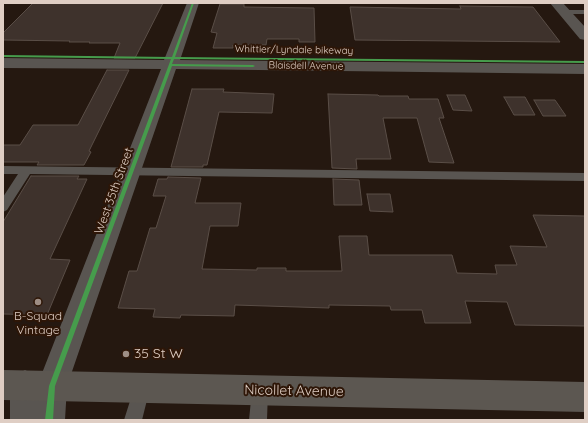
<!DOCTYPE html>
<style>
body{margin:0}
#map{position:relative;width:588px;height:423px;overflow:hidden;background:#251810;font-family:Quicksand,sans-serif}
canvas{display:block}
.frame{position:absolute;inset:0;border:4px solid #dfcec4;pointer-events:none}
</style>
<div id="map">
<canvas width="588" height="423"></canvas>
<div class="frame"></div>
</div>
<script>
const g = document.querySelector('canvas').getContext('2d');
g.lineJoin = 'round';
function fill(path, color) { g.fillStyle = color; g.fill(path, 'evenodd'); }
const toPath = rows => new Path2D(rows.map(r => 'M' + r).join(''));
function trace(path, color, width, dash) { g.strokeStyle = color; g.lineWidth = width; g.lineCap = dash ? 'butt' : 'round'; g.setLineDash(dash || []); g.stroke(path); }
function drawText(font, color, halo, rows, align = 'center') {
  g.font = font + ' Quicksand,sans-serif'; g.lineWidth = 4; g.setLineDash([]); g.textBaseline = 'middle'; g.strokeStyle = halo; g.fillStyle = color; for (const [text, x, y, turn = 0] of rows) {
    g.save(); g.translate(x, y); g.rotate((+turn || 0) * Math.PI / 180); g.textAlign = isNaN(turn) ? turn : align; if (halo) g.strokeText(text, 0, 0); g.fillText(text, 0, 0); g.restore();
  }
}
const building = toPath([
 [33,3,163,3,135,58,114,58,120,43,89,43,90,42,69,42,70,41,3,40,3,33,33,3],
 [220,4,244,4,244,7,314,8,315,42,299,42,299,39,267,39,266,45,233,45,233,48,213,48,217,33,211,32,220,4],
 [460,6,533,7,560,42,355,40,350,7,461,9,460,6],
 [107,70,129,70,89,151,91,152,84,165,37,165,39,162,3,162,3,145,20,145,33,125,78,125,107,70],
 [192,89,224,89,223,92,274,94,272,113,219,112,207,165,203,165,203,167,171,167,192,89],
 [328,94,378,95,379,96,408,96,409,99,438,99,444,118,439,118,454,163,429,162,417,118,383,118,391,159,356,159,357,169,332,168,328,94],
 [447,95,465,95,472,111,453,110,447,95],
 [504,97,525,97,535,115,514,115,504,97],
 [534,100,555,100,566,116,543,116,534,100],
 [31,176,79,176,77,179,87,179,50,259,70,260,47,315,3,314,3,222,31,176],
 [168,177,201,178,195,203,241,203,238,226,210,226,202,269,257,270,257,268,286,268,286,271,342,271,339,236,367,236,369,255,452,255,457,273,497,274,495,265,517,265,510,246,547,247,533,215,585,216,585,326,515,325,507,302,465,301,471,323,425,323,422,310,391,310,390,306,329,305,329,308,235,305,234,316,181,315,180,318,153,317,155,309,118,308,129,271,137,271,150,228,156,228,166,196,153,196,158,179,167,179,168,177],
 [333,179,359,180,362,205,334,205,333,179],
 [367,194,390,194,393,212,370,211,367,194]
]);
const service = toPath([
 [561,10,585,10,585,14,564,14,560,12,561,10],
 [3,166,585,173,585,181,30,174,7,210,3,212,3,197,18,174,3,174,3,166],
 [142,380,148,382,150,388,142,420,124,420,136,382,142,380],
 [260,382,266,384,268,390,267,420,249,420,252,390,254,384,260,382]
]);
const minor = toPath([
 [187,3,199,3,180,60,585,64,585,74,176,69,67,386,62,396,52,401,42,396,37,386,161,69,3,68,3,58,164,60,187,3],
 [550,3,563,3,585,27,585,40,580,39,550,3]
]);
const tertiary = toPath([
 [25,370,35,375,39,382,42,376,52,371,62,376,67,386,65,420,10,420,10,385,15,375,25,370]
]);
const secondary = toPath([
 [3,370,585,382,585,412,3,400,3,370]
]);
const cycleway = toPath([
 [192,3,194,3,175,57,585,61,585,63,174,59,172,64,253,65,255,66,253,67,172,66,55,386,53,420,45,420,49,386,171,59,3,57,3,55,172,57,192,3]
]);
const markers = [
 [38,302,4,"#9e8e85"],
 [126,354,4,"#9e8e85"]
];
const farStreetnames = [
 ["Whittier/Lyndale bikeway",294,50,1],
 ["Blaisdell Avenue",306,66,1]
];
const streetNames = [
 ["West 35th Street",114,191,-70]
];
const poiNames = [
 ["B-Squad",38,316],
 ["Vintage",38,330]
];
const nearPoinames = [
 ["35 St W",134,354]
];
const nearStreetnames = [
 ["Nicollet Avenue",294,391,1]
];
fill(building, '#3e322c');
trace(building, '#5a4e47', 1);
fill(service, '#595551');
fill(minor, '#595551');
fill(tertiary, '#595551');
fill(secondary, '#5c5751');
fill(cycleway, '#469c4c');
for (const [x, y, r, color] of markers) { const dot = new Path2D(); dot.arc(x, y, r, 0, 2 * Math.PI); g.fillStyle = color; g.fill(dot); trace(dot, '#2e1607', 1.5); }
drawText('10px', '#dfcec4', '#2e1607', farStreetnames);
drawText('12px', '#dfcec4', '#2e1607', streetNames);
drawText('12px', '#dfcec4', '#2e1607', poiNames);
drawText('14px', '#dfcec4', '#2e1607', nearPoinames, 'left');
drawText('14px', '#dfcec4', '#2e1607', nearStreetnames);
</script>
